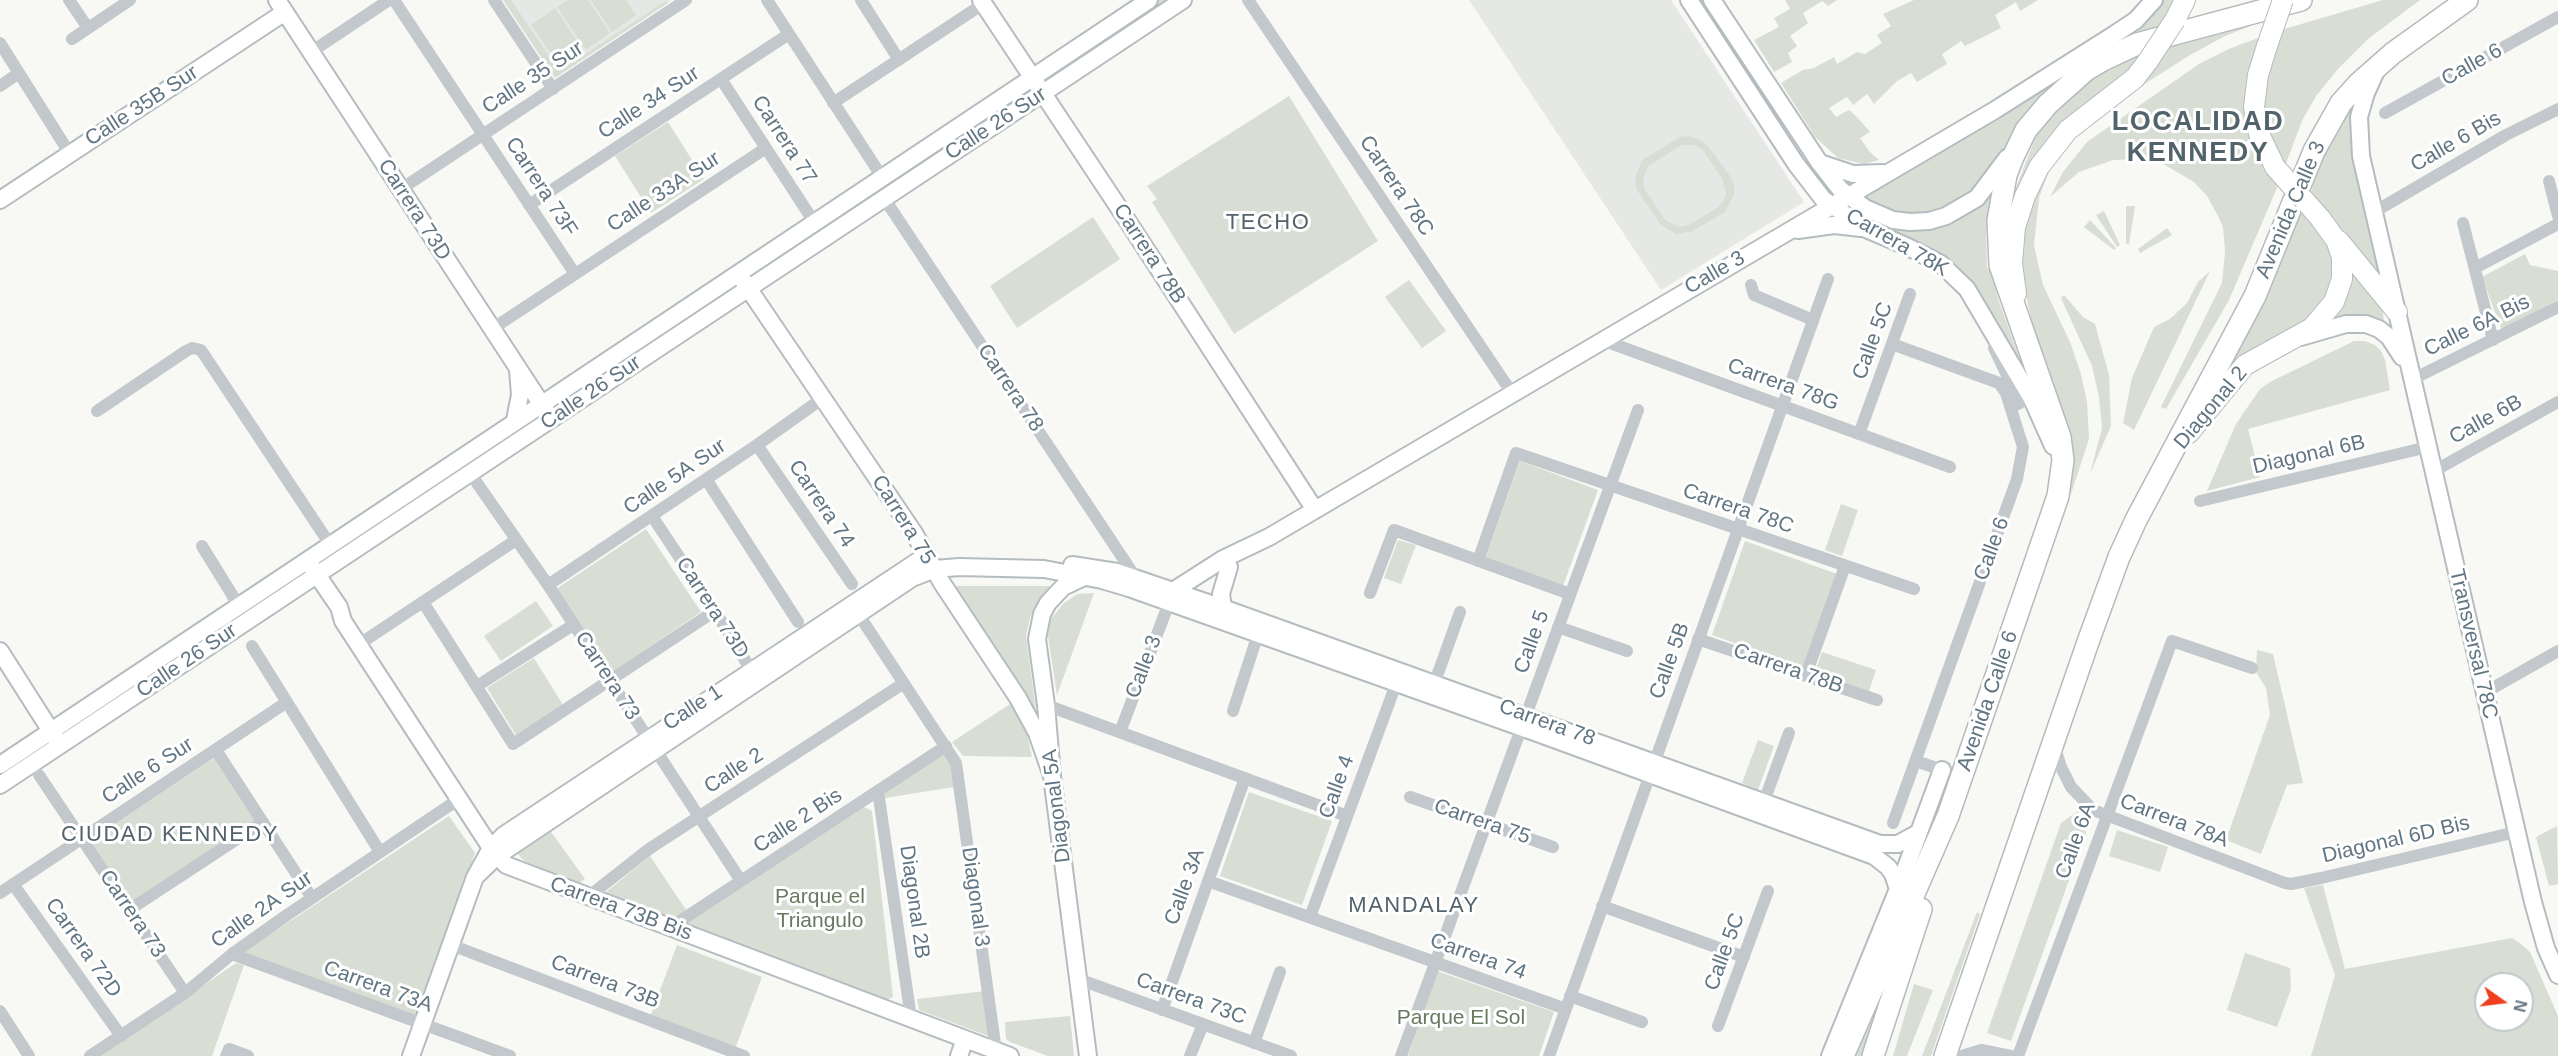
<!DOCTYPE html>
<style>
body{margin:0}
#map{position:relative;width:2558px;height:1056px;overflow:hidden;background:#f8f8f5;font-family:Helvetica,sans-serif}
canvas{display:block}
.north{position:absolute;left:2474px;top:972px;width:60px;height:60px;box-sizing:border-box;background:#fff;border:2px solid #c0c8cd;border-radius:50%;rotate:104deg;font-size:16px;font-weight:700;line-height:24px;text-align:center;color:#617682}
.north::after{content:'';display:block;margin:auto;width:21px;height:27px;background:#ef3f1e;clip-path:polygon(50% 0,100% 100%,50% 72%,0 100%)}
</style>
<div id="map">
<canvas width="2558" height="1056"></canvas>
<div class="north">N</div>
</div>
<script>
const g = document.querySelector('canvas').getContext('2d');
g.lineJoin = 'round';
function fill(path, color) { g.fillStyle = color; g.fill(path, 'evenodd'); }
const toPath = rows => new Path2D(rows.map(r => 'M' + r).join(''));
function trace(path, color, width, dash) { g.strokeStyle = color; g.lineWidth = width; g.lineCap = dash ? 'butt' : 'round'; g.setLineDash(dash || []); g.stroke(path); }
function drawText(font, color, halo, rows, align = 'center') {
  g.font = font + ' Helvetica,sans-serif'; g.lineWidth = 6; g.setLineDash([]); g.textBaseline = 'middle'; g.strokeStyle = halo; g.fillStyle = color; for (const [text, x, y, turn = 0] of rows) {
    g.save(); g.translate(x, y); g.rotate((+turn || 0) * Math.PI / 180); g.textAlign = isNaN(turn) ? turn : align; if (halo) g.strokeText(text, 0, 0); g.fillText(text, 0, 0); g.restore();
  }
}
const built = toPath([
 [503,0,672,0,555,78],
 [1469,0,1671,0,1804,202,1661,290]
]);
const green = toPath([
 [503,0,511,0,559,71,666,1,668,3,555,78],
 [568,0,588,0,610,33,586,50,557,7],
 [591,0,626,0,636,15,612,32],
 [1159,0,1173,0,1067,70,1063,64],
 [1700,0,1707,0,1823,175,1818,178],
 [1785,0,1837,0,1828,6,1822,1,1803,13,1808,23,1790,36,1797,46,1788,53,1792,62,1774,72,1754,40,1779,27,1774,18,1790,9],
 [1914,0,2038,0,2020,11,2016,2,1995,15,2001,28,1965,46,1961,41,1942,54,1947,64,1917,82,1911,73,1897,81,1874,104,1867,94,1853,105,1847,97,1829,108,1836,117,1849,110,1857,117,1870,132,1860,138,1869,151,1879,160,1864,164,1838,158,1815,137,1781,83,1803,70,1814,68,1834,57,1837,64,1857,52,1865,54,1882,43,1877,35,1891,26,1883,14],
 [2161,0,2177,0,2159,30,2124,40,2121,35],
 [2383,0,2420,0,2368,39,2338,69,2316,96,2302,121,2285,166,2272,148,2261,104,2264,81,2281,30],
 [555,8,584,51,560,67,531,25],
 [2266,20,2225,36,2190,55,2124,97,2073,137,2056,159,2047,176,2039,198,2034,245,2043,285,2070,342,2081,374,2087,402,2089,439,2071,494,2072,461,2069,434,2032,322,2020,270,2019,250,2025,214,2036,185,2048,163,2067,138,2137,81,2151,68,2169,43],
 [2261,37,2249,78,2279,183,2229,300,2166,409,2161,407,2222,283,2225,252,2223,227,2217,214,2207,196,2194,182,2160,162,2138,159,2113,160,2079,172,2050,197,2063,172,2087,142,2199,64,2231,48],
 [2146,52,2136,66,2093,101,2011,224,2016,188,2036,136,2057,109,2093,77,2128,58],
 [2061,76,2024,118,1981,186,1932,216,1900,215,1856,195],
 [1289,96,1378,241,1234,334,1152,202,1157,199,1147,186],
 [2359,97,2352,120,2352,143,2386,290,2311,193,2321,157,2339,122],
 [668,122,704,179,651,213,615,156],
 [1688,136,1698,139,1707,145,1730,176,1734,185,1734,195,1725,212,1693,231,1676,234,1661,225,1637,190,1635,178,1642,160,1680,137],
 [1682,145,1694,145,1702,149,1723,180,1726,193,1724,200,1717,208,1689,225,1679,227,1665,220,1644,188,1643,179,1648,166],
 [1994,186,1986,233,1987,268,1992,269,1998,299,2033,395,1975,290,1959,269,1940,254,1914,240,1880,226,1881,222,1912,229],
 [2126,206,2135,206,2129,244,2126,244],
 [2302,210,2327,244,2332,258,2333,277,2329,293,2308,324,2265,342,2243,356,2207,398,2245,337],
 [2104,211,2120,245,2117,247,2096,215],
 [1093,217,1120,259,1017,328,990,286],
 [2090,220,2116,248,2114,250,2084,227],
 [2167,228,2172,235,2140,253,2138,249],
 [2525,254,2530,265,2558,271,2558,300,2502,331,2482,277],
 [2348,263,2382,307,2384,321,2324,326,2345,300],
 [2210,271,2134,430,2123,423,2132,378,2154,327,2170,319,2187,303,2198,282],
 [1409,280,1446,331,1422,348,1385,297],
 [2064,295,2083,317,2095,324,2109,375,2111,426,2090,474,2102,428,2099,397,2092,366,2061,298],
 [2354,341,2365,341,2375,345,2381,351,2385,360,2390,390,2248,429,2260,477,2207,491,2236,424,2260,389,2270,382],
 [1520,461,1598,490,1563,586,1486,557],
 [1841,504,1858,510,1842,556,1825,550],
 [646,529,701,612,612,672,556,589],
 [1398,540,1416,545,1401,584,1384,578],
 [1745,541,1837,574,1804,668,1712,635],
 [954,586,1053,586,1038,603,1030,617,1026,636,1036,710],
 [1094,593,1077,640,1057,695,1048,636,1051,619,1063,604,1077,594],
 [536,601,553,626,501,661,484,636],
 [2257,650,2273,654,2303,783,2287,785,2261,854,2226,840,2270,715,2266,688,2256,672],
 [1822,652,1876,670,1869,691,1815,672],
 [534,658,563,705,516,735,487,688],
 [1010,704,1027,734,1032,757,963,756,952,742],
 [1758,740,1774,746,1758,790,1742,783],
 [941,752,950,764,954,787,885,798,884,791],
 [216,757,257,820,129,904,88,841],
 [1249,792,1332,821,1302,905,1220,876],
 [864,807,872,811,893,997,885,1001,687,928,685,923],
 [2078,811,2086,833,2011,1041,1987,1033,2061,823],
 [449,816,475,853,417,1018,242,953],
 [2557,826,2558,884,2549,886,2536,837],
 [549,829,585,879,578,884,524,861,518,854,519,850],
 [2117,830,2168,847,2160,872,2109,856],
 [650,856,680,901,688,912,673,919,605,893],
 [2323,885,2345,969,2512,938,2521,944,2530,952,2558,1016,2558,1056,2311,1056,2335,975,2304,888],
 [2486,984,2522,984,2522,1020,2486,1020],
 [1977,912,1980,914,1931,1056,1922,1056],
 [1907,937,1867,1056,1854,1056],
 [677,945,762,977,735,1049,650,1017],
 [2245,953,2290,968,2291,989,2277,1027,2227,1010],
 [236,963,244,965,212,1056,101,1056],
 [1437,971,1554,1012,1539,1056,1408,1056],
 [1914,984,1933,990,1907,1056,1893,1056],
 [985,991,991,1037,919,1010,917,999],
 [1070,1016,1074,1056,1048,1056,1010,1042,1006,1039,1005,1022]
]);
const street = toPath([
 [69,0,88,28],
 [394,0,575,274],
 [494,0,553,89],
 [767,0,882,177],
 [861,0,899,60],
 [1248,0,1512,393],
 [72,39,130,0],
 [0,43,70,154],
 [311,52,389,0],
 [721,79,814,222],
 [0,86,19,73],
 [833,103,983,4],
 [2385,113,2558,17],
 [2549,181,2558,216],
 [401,189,686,0],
 [884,198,1136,578],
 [529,205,789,34],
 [2374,212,2506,135,2558,109],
 [2463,223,2493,340],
 [2475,268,2558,224],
 [1751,285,1754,295,1813,320],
 [492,329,766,148],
 [1602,340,1950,467],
 [1892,344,1999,383,2006,393,2023,447,2017,479,1893,823],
 [1994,348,2020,403,2011,407],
 [2413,379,2558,307],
 [97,411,186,351,192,348,201,350,331,546],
 [1859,434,1910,294],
 [757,445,852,584],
 [2434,471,2558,402],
 [470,473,548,585,741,881],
 [706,479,798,622],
 [2200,501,2428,447],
 [652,516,715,611,751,670],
 [202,546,239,606],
 [1478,561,1516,453,1914,589],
 [548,585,757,445,823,398],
 [1370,593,1394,530,1570,594],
 [423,602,513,744,715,611],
 [859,615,956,763,996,1051],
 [1558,627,1627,651],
 [1698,639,1877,700],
 [358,645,516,540],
 [252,646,380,852],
 [1806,675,1845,566],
 [477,686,573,625],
 [1432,690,1460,612],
 [2484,693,2558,651],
 [1046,705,1347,816],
 [1233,711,1258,634],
 [1120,732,1172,595],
 [2054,745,2061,767,2071,787,2093,810,2285,883,2291,884,2321,878,2516,832],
 [216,750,312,898],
 [1916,761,1942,770],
 [39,775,185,993],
 [878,791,911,1018],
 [1410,797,1553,847],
 [1762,807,1789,733],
 [1208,881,1566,1009],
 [13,884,121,1036],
 [0,893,287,702],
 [588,897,649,849,904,683],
 [1602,906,1744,957],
 [129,910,263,822],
 [1310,917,1399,676],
 [671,927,946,746],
 [451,945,744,1056],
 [232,954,510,1056],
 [1078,979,1291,1056],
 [1570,996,1642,1022],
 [1162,1010,1245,778],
 [0,1011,29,1056],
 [1718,1026,1768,891],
 [1254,1043,1280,972],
 [90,1056,185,993,232,954,287,915,459,799],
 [226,1056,229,1049,248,1056],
 [1190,1056,1203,1024],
 [1401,1056,1638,410],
 [1549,1056,1828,279],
 [1962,1056,1981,1050,2011,1056],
 [2018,1056,2172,641,2252,668]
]);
const secondary = toPath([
 [277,0,546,411],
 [981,0,1127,220,1315,510],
 [1689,0,1796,164,1823,199,1866,229,1906,246,1941,264,1967,289,2032,399,2053,446],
 [1712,0,1819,162,1840,189,1865,208,1893,220,1910,222,1929,221,1946,216,1977,198,2007,158],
 [2376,71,2366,93,2359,117,2361,156,2533,902,2546,948,2558,975],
 [1823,164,1853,174,1882,173],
 [0,200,285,12],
 [1798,230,1834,225,1861,228],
 [742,279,914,533,942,583,1018,698,1037,733,1052,776],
 [2301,337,2346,324,2366,324,2379,329,2389,337,2402,357],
 [515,420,520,395,518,369],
 [1072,565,1117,572,1223,608,1880,844,1898,844,1918,833],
 [311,566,339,607,343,621,491,848,506,865,1010,1056],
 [1084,577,1063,587,1048,603,1042,614,1037,639,1046,705,1052,776,1088,1056],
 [1173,591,1223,559,1269,537,1995,110,2115,34,2136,20,2154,0],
 [1223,608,1221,594,1229,567],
 [0,651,56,739],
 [0,765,1149,0],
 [0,785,1183,0],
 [475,877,497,856,912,578,935,569,959,567,1044,569,1102,580,1129,588,1540,734,1874,856,1888,867,1893,874,1898,889],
 [411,1056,475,877,491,848,504,835,927,555],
 [959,1056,965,1039],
 [1830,1056,1898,889,1942,770]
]);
const primary = toPath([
 [2175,20,2185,0],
 [2267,46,2258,75,2254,107,2259,134,2275,167],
 [2339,241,2397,312],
 [2016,294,2012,263,2015,227,2025,196,2039,167,2068,130,2135,78,2148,61],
 [2189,433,2245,365,2312,328,2334,302,2342,279,2342,257,2336,240,2320,218]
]);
const highway = toPath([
 [1843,1056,1948,816,2058,496,2063,460,2060,437,2000,265,1998,221,2006,175,2013,157,2026,130,2048,104,2086,70,2103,60,2137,44,2301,0],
 [1873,1056,1921,909],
 [1945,1056,2088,642,2119,557,2136,520,2255,296,2314,151,2341,103,2359,83,2393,53,2467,0]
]);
const primaryBridge = toPath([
 [2267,46,2283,0],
 [2148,61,2175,20],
 [2275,167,2320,218]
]);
const streetNames = [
 ["Calle 6",2472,65,-29],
 ["Calle 35 Sur",533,78,-33],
 ["Calle 34 Sur",649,103,-33],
 ["Calle 35B Sur",142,106,-33],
 ["Calle 26 Sur",996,124,-33],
 ["Carrera 77",784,140,57],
 ["Calle 6 Bis",2456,142,-30],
 ["Carrera 78C",1396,186,56],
 ["Carrera 73F",541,187,57],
 ["Calle 33A Sur",664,192,-33],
 ["Carrera 73D",414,210,57],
 ["Avenida Calle 3",2291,210,-67],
 ["Carrera 78K",1897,243,30],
 ["Carrera 78B",1149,254,57],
 ["Calle 3",1715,273,-30],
 ["Calle 6A Bis",2477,326,-26],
 ["Calle 5C",1873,341,-70],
 ["Carrera 78G",1783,385,20],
 ["Carrera 78",1010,388,56],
 ["Calle 26 Sur",591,393,-34],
 ["Diagonal 2",2211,408,-50],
 ["Calle 6B",2486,420,-29],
 ["Diagonal 6B",2309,455,-13],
 ["Calle 5A Sur",675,477,-34],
 ["Carrera 74",821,504,56],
 ["Carrera 78C",1738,509,19],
 ["Carrera 75",903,520,58],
 ["Calle 6",1992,549,-70],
 ["Carrera 73D",712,608,57],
 ["Calle 5",1532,642,-70],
 ["Transversal 78C",2473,644,77],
 ["Calle 26 Sur",187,661,-34],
 ["Calle 5B",1670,661,-70],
 ["Calle 3",1144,667,-69],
 ["Carrera 78B",1788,669,19],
 ["Carrera 73",607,676,57],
 ["Avenida Calle 6",1988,701,-71],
 ["Calle 1",693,708,-33],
 ["Carrera 78",1547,723,20],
 ["Calle 6 Sur",148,771,-33],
 ["Calle 2",734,771,-33],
 ["Calle 4",1337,787,-70],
 ["Diagonal 5A",1057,806,-97],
 ["Calle 2 Bis",798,821,-33],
 ["Carrera 78A",2174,821,21],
 ["Carrera 75",1482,822,19],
 ["Diagonal 6D Bis",2396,840,-13],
 ["Calle 6A",2076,841,-70],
 ["Calle 3A",1185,887,-70],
 ["Diagonal 3",975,897,82],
 ["Diagonal 2B",914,902,82],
 ["Carrera 73B Bis",621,909,20],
 ["Calle 2A Sur",262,910,-35],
 ["Carrera 73",132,914,56],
 ["Carrera 72D",83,948,55],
 ["Calle 5C",1725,952,-70],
 ["Carrera 74",1478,957,20],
 ["Carrera 73B",605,982,21],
 ["Carrera 73A",378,987,20],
 ["Carrera 73C",1191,999,20]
];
const parkNames = [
 ["Parque el",820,897],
 ["Triangulo",820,921],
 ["Parque El Sol",1461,1018]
];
const neighbourhoodNames = [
 ["TECHO",1268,223],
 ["CIUDAD KENNEDY",170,835],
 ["MANDALAY",1414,906]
];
const districtNames = [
 ["LOCALIDAD",2198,123],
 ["KENNEDY",2198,154]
];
fill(built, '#e6e8e6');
fill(green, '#d8ded4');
trace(secondary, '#b5bcc0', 20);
trace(primary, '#b6bbbf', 22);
trace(highway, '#b5babd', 24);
trace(street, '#c2c8cb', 12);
trace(secondary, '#fff', 16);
trace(primary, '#fff', 20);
trace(highway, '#fff', 21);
trace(primaryBridge, '#b6bbbf', 22, []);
trace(primaryBridge, '#fff', 20);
drawText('21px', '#617682', '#fff', streetNames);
drawText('21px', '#677a60', '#fff', parkNames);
g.letterSpacing = '1.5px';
drawText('22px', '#53636c', '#fff', neighbourhoodNames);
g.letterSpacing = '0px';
g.letterSpacing = '1.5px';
drawText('bold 27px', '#53636c', '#fff', districtNames);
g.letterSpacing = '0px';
</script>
